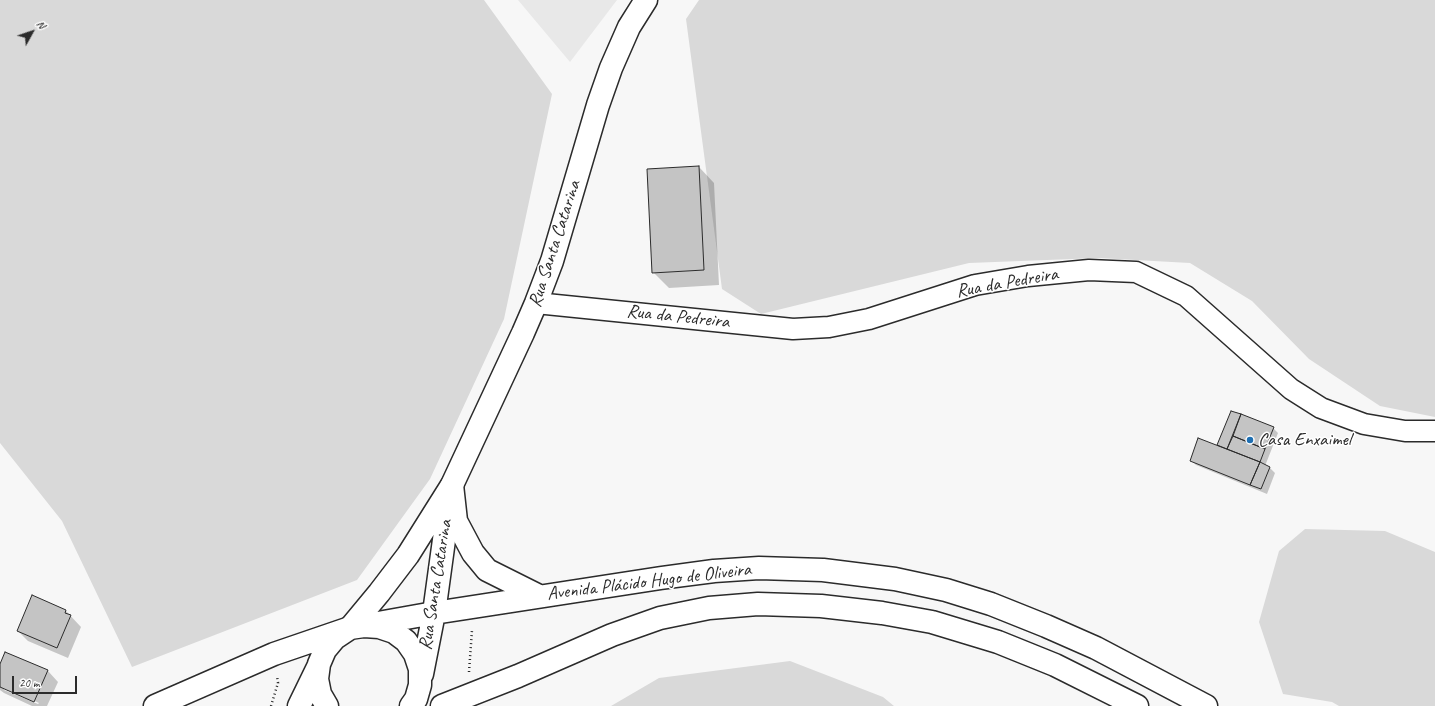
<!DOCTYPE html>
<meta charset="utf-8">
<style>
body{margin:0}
#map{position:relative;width:1435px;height:706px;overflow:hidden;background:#f7f7f7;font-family:Caveat,sans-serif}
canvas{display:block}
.north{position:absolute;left:12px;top:12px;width:40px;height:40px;-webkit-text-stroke:3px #fff;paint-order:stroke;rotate:50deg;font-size:11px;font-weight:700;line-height:16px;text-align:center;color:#2b2b2b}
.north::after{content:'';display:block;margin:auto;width:14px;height:18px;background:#2b2b2b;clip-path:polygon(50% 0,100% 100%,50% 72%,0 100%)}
.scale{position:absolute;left:12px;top:676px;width:65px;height:18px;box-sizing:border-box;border:2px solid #2b2b2b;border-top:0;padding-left:5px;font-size:12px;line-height:14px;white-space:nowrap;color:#2b2b2b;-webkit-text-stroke:3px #fff;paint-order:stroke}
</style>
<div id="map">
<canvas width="1435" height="706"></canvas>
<div class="north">N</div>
<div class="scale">20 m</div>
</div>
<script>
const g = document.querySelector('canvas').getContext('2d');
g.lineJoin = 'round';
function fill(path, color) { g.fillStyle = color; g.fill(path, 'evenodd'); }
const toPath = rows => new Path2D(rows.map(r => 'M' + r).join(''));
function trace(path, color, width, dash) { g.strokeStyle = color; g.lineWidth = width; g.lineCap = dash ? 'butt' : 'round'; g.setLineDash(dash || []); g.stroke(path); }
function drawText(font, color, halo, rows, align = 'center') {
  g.font = font + ' Caveat,sans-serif'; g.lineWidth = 3; g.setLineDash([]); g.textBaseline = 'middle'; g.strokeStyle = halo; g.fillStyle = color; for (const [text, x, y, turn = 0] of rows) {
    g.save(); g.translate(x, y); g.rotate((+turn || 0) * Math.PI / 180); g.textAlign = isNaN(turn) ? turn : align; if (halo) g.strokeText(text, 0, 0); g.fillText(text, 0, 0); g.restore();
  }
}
const built = toPath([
 [518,0,617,0,570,62]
]);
const green = toPath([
 [0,0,484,0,552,94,504,319,430,479,357,580,132,667,62,521,0,443],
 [699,0,1435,0,1435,417,1380,406,1309,359,1252,301,1190,263,1099,258,969,263,761,314,722,289,686,19],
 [1305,529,1385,531,1435,552,1435,706,1339,706,1332,702,1283,694,1259,622,1279,551],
 [790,661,883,697,894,706,611,706,659,678]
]);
const shadow = toPath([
 [699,167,714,183,719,285,669,288,653,272],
 [1232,412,1273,428,1278,433,1265,466,1270,468,1275,473,1267,494,1196,465,1191,460,1218,447],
 [33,597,66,611,81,627,68,658,28,641,18,631],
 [6,653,48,671,58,682,47,706,32,706,4,693,0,690,0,667],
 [4,687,39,703,38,704,4,690]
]);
const building = toPath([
 [699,166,704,270,652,273,647,169,699,166],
 [1231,411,1241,414,1227,449,1217,445,1231,411],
 [1241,414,1274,427,1265,449,1233,436,1241,414],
 [1233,436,1265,449,1260,462,1227,449,1233,436],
 [1198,438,1260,462,1250,485,1190,461,1198,438],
 [1260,462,1270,467,1261,489,1250,485,1260,462],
 [32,595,66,610,65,613,71,615,57,648,17,631,32,595],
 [5,652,48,670,34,702,0,687,0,664,5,652]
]);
const path = toPath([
 [469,672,472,630],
 [271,706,278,683,277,676]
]);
const minor = toPath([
 [536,303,793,329,829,327,869,319,975,285,1028,276,1089,270,1136,272,1186,296,1291,389,1321,408,1364,424,1405,431,1435,431]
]);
const secondary = toPath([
 [434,613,450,496],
 [350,628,379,593,408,555,452,485,523,333,536,303,552,261,598,105,611,68,629,27,646,0]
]);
const primary = toPath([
 [452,485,456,521,473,553,487,570,539,596],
 [422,674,434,613],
 [155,706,274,654,350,628,434,613,661,578,714,571,759,568,823,570,895,579,946,590,991,604,1046,626,1096,648,1206,706],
 [299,706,318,667],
 [327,706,320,694,317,679,319,664,325,650,335,638,350,628,364,626,379,627,394,632,406,641,415,654,420,669,420,685,416,699,411,706],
 [442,706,518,676,612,635,660,618,709,608,758,604,821,606,882,613,932,622,998,642,1055,665,1137,706]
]);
const markers = [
 [1250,440,4,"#1f6fb2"]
];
const streetNames = [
 ["Rua Santa Catarina",555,244,-72],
 ["Rua da Pedreira",1007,283,-10],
 ["Rua da Pedreira",678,317,6],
 ["Avenida Plácido Hugo de Oliveira",649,582,-7],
 ["Rua Santa Catarina",436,585,-81]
];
const poiNames = [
 ["Casa Enxaimel",1258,440]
];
fill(built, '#e8e8e8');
fill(green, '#d9d9d9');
fill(shadow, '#0003');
fill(building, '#c4c4c4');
trace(building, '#2b2b2b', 1);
trace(minor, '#2b2b2b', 23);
trace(secondary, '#2b2b2b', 25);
trace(primary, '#2b2b2b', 25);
trace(path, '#2b2b2b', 2.5, [1, 3]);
trace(minor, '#fff', 20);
trace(secondary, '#fff', 22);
trace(primary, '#fff', 22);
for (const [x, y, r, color] of markers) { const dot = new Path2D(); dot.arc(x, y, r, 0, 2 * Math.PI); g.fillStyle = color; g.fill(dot); trace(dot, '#fff', 1.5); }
drawText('19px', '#2b2b2b', '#fff', streetNames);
drawText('19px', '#2b2b2b', '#fff', poiNames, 'left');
</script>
